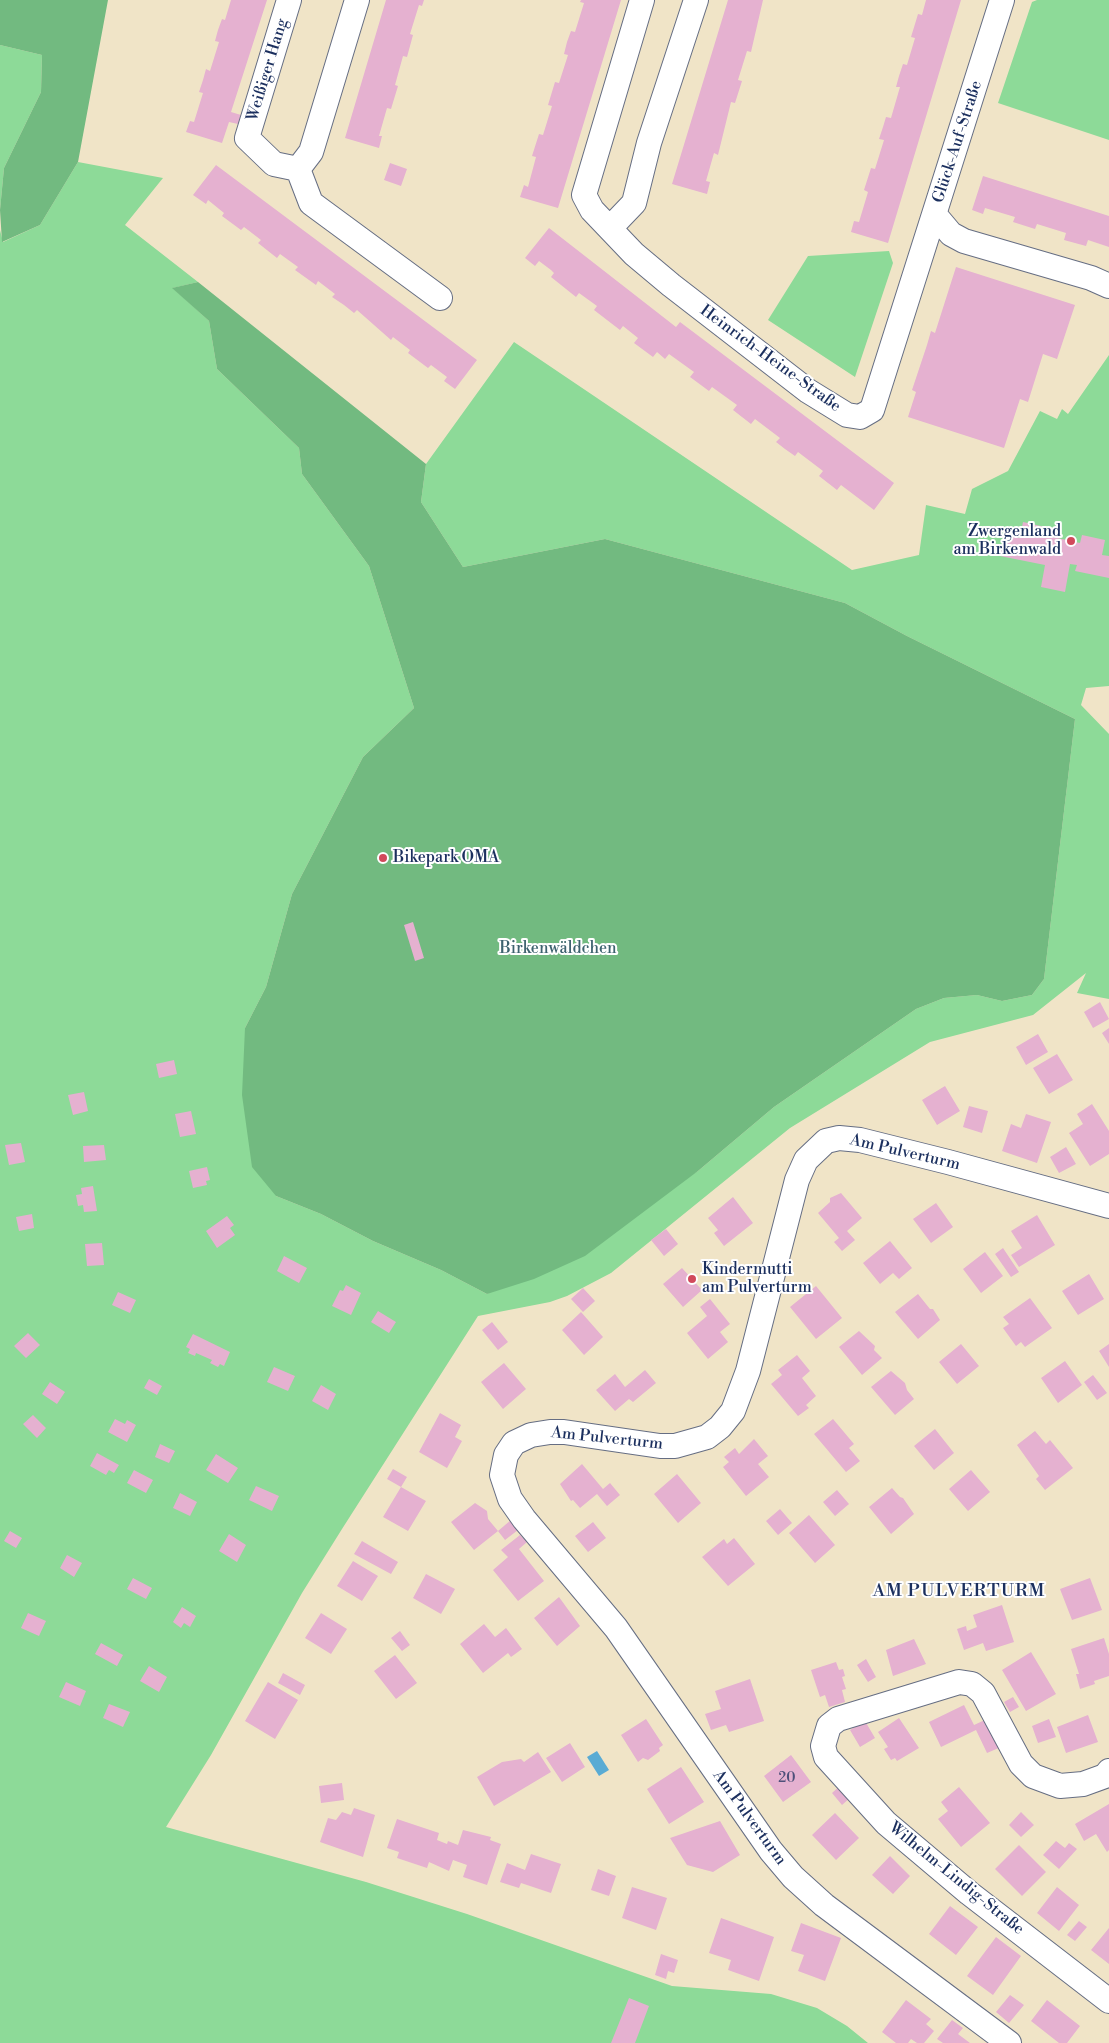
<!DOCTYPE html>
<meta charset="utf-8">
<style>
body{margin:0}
canvas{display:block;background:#f0e4c7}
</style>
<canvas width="1109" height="2043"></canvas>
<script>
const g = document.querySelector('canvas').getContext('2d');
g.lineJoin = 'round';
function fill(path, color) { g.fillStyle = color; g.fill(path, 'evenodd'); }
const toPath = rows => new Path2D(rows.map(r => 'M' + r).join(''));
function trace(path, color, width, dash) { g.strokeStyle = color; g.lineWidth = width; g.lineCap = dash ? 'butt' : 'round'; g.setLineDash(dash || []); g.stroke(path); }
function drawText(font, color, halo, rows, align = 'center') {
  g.font = font + ' "Libre Bodoni",serif'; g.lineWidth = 4; g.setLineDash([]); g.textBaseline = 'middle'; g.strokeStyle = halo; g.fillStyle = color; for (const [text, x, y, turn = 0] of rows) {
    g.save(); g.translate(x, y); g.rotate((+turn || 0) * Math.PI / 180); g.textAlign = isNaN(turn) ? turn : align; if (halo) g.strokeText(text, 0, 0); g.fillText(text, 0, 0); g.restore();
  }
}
const green = toPath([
 [1037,0,1109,0,1109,140,998,103,1032,2],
 [0,45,42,55,41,92,4,168,0,210],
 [78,162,163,178,125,225,198,282,173,288,209,321,217,369,299,448,302,474,369,566,414,708,363,757,292,894,266,987,245,1028,276,1196,321,1214,373,1241,441,1270,487,1294,698,1171,774,1107,916,1009,944,998,977,995,1002,1001,1032,995,1044,979,1075,719,907,636,845,603,605,539,463,567,421,502,426,464,514,342,852,570,919,555,926,505,965,514,972,489,1008,471,1040,411,1057,419,1062,409,1068,414,1109,355,1109,686,1086,688,1081,705,1109,734,1109,999,1077,993,1086,973,1033,1015,930,1042,790,1128,611,1273,567,1296,550,1302,478,1316,342,1529,302,1593,211,1755,166,1827,366,1882,467,1914,672,1986,771,1994,817,2008,847,2026,868,2043,0,2043,0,230,3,242,40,225],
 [889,251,893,263,855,377,768,320,808,256]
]);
const forest = toPath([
 [0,0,108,0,78,162,40,225,2,242,0,210,4,168,41,92,42,55,0,45],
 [198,282,426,464,421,502,463,567,605,539,845,603,907,636,1075,719,1044,979,1032,995,1002,1001,977,995,944,998,916,1009,774,1107,698,1171,585,1256,534,1279,487,1294,441,1270,373,1241,321,1214,276,1196,252,1167,242,1095,245,1028,266,987,292,894,363,757,414,708,369,566,302,474,299,448,217,369,209,321,172,288]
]);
const water = toPath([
 [597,1751,609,1770,599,1776,587,1757]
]);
const building = toPath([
 [231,0,267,0,231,112,241,115,238,124,229,122,222,143,186,132,190,121,194,122,203,93,199,92,203,80,206,69,210,71,219,42,215,41,218,30,222,19,225,20],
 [386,0,424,0,422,6,419,5,410,34,413,35,407,57,403,56,395,85,398,86,391,109,387,108,379,136,382,136,379,148,345,138],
 [581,0,621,0,558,208,520,197,524,185,528,187,536,157,532,156,539,134,543,135,552,106,548,105,555,82,559,83,568,55,564,54,567,42,571,31,575,32,584,3,580,2],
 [728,0,763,0,751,52,747,51,738,80,742,81,735,103,731,102,718,155,714,153,706,181,710,182,707,194,672,184],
 [926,0,961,0,888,243,851,232,854,221,859,222,868,192,864,190,871,168,875,169,884,140,879,139,883,127,886,117,891,118,900,87,896,87,899,76,903,64,907,65,915,38,911,37,915,24,918,14,922,15],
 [390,163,407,169,401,186,384,180],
 [216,165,477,360,455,389,444,381,447,377,431,365,428,368,408,353,410,350,393,337,391,340,357,310,354,313,344,305,332,297,335,294,318,281,316,285,295,270,298,267,280,254,277,258,258,243,261,240,248,230,244,227,241,230,222,216,224,213,208,200,206,204,193,195],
 [983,176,1109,216,1109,247,1088,240,1086,246,1064,240,1066,233,1037,224,1035,229,1013,222,1015,217,985,208,983,214,972,210],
 [549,228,676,327,680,322,894,483,874,510,841,485,837,490,819,476,823,471,798,452,795,456,785,449,776,442,780,438,755,419,751,424,733,410,737,405,712,387,709,391,690,377,694,372,669,354,665,359,657,352,653,357,634,343,638,338,623,326,620,330,594,310,597,306,579,293,576,297,551,277,554,273,551,270,539,261,535,266,525,258],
 [956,267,1075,305,1057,359,1043,354,1028,402,1020,399,1004,448,908,417,916,392,912,390,927,345,931,331,935,333],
 [1023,522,1045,527,1044,535,1080,543,1082,535,1105,540,1102,555,1109,556,1109,578,1075,571,1077,565,1070,564,1065,592,1041,587,1045,565,1000,556,1005,534,1020,538],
 [413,922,424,958,415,961,404,925],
 [1100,1002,1109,1019,1093,1028,1084,1012],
 [1109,1028,1109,1044,1102,1033],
 [1038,1034,1048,1052,1026,1065,1016,1047],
 [1057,1054,1073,1080,1049,1094,1033,1068],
 [174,1060,177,1074,159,1078,156,1064],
 [945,1086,960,1111,937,1125,922,1100],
 [84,1092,88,1111,73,1115,68,1095],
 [1092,1104,1109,1131,1109,1154,1090,1166,1069,1133,1083,1124,1077,1114],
 [969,1106,988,1111,982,1133,963,1127],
 [191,1111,196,1134,180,1137,175,1114],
 [1026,1114,1051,1122,1037,1163,1002,1151,1011,1124,1021,1128],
 [21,1143,25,1162,9,1165,5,1145],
 [104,1145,106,1160,84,1162,83,1146],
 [1066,1147,1076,1164,1059,1173,1050,1157],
 [207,1167,210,1180,206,1181,207,1185,193,1188,189,1171],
 [93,1186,97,1211,84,1212,83,1205,78,1206,76,1195,82,1194,81,1188],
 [841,1193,862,1218,847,1231,855,1240,842,1251,834,1242,839,1238,818,1213,830,1202,830,1198],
 [733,1197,753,1223,724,1246,714,1233,718,1230,708,1218],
 [936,1203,953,1227,931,1243,913,1219],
 [32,1214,34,1228,19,1231,16,1217],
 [1037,1215,1055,1245,1019,1267,1011,1255,1022,1248,1011,1231],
 [227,1216,234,1225,230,1228,235,1235,217,1248,206,1231],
 [666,1229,678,1244,664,1256,651,1240],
 [890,1241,912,1268,899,1279,893,1273,880,1284,863,1263],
 [102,1243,104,1265,87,1266,85,1244],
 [1003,1248,1019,1272,1011,1277,995,1254],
 [985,1252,1003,1276,981,1293,963,1269],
 [284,1256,307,1268,299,1283,277,1271],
 [682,1268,702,1290,683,1307,663,1284],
 [1089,1274,1104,1299,1078,1315,1062,1291],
 [346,1285,361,1293,351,1315,332,1306,340,1290,343,1291],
 [816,1286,842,1318,816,1339,790,1307],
 [583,1288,595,1301,583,1312,571,1299],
 [118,1292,136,1300,130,1313,112,1305],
 [918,1294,930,1309,933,1309,940,1320,918,1339,895,1312],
 [1030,1298,1052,1328,1025,1347,1021,1342,1016,1346,1003,1328,1009,1324,1003,1317],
 [710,1299,730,1324,720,1332,728,1342,708,1359,687,1333,707,1316,700,1307],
 [378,1311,396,1322,389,1333,371,1322],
 [581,1312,603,1337,584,1355,562,1330],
 [492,1322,508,1342,498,1350,482,1330],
 [859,1331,875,1346,874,1350,882,1358,862,1375,839,1347],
 [28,1333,40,1345,26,1358,14,1346],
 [193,1334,230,1352,224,1366,220,1364,218,1367,210,1363,212,1360,196,1353,195,1356,188,1353,190,1349,186,1347],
 [961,1344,979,1366,957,1384,939,1362],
 [1109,1344,1109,1367,1099,1351],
 [797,1355,810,1371,802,1378,816,1396,806,1405,809,1408,798,1416,771,1384,782,1375,778,1370],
 [1065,1361,1082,1385,1058,1403,1041,1378],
 [504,1363,526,1389,503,1409,481,1382],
 [274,1367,295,1376,288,1391,267,1382],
 [645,1370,656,1383,633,1402,629,1399,615,1411,596,1390,615,1374,625,1387],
 [891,1371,905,1383,907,1390,914,1399,895,1415,871,1387],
 [1093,1375,1107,1393,1097,1400,1084,1382],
 [149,1379,162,1386,157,1395,144,1388],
 [50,1382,65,1392,57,1404,42,1394],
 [321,1385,336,1394,328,1410,312,1401],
 [440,1413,461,1425,455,1437,462,1441,447,1468,419,1452],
 [33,1415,46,1428,37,1438,23,1424],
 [115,1419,125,1424,127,1420,136,1425,127,1442,108,1432],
 [833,1419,854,1444,849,1448,860,1461,846,1472,814,1434],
 [935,1429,954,1453,934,1470,914,1446],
 [1035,1431,1046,1444,1050,1440,1073,1468,1045,1490,1036,1479,1039,1476,1017,1445],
 [754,1439,768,1456,758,1464,769,1477,746,1496,723,1467,729,1462,724,1457,735,1448,739,1454],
 [160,1444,175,1451,169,1463,155,1457],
 [97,1453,119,1465,114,1473,109,1470,106,1475,90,1466],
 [216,1454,238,1468,228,1483,206,1470],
 [582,1464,603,1489,610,1483,620,1495,607,1506,597,1494,580,1508,573,1500,571,1501,560,1484],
 [393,1469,407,1477,401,1487,387,1479],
 [134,1470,153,1480,146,1493,127,1483],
 [971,1470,990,1492,968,1511,949,1489],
 [677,1474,701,1503,678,1523,654,1494],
 [256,1486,279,1496,272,1511,249,1500],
 [401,1487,426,1501,408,1531,383,1517],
 [892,1488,900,1497,903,1498,914,1514,891,1534,869,1507],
 [837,1490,849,1504,835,1516,823,1502],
 [180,1493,197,1502,190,1516,173,1508],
 [475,1503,487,1511,488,1519,498,1531,474,1550,451,1522],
 [780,1509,792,1523,778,1535,766,1521],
 [809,1515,835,1545,815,1563,789,1533],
 [511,1520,518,1530,505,1540,498,1531],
 [593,1522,606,1538,588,1552,575,1536],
 [10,1531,22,1538,16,1548,4,1541],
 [229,1534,246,1545,237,1562,219,1551],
 [520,1535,527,1542,519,1549,544,1581,518,1601,493,1570,508,1557,501,1550],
 [734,1538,755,1564,728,1586,702,1557,724,1539,727,1544],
 [362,1541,398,1562,391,1574,354,1554],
 [67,1555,82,1563,74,1577,60,1568],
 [353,1561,378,1576,362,1601,337,1586],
 [426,1574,455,1589,441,1614,413,1598],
 [133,1578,152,1588,146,1599,127,1589],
 [1090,1578,1102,1610,1072,1620,1060,1589],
 [559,1597,580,1626,557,1646,534,1618],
 [1002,1605,1014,1642,986,1651,983,1643,964,1650,957,1629,966,1626,967,1631,977,1627,973,1615],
 [182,1607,196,1616,190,1627,184,1623,181,1628,173,1622],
 [28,1613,46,1621,39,1636,21,1628],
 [321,1613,347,1629,331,1654,305,1638],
 [484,1624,495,1637,506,1628,522,1649,511,1657,508,1653,483,1673,460,1644],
 [400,1631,410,1645,402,1651,391,1638],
 [1104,1638,1109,1654,1109,1676,1094,1681,1095,1684,1080,1689,1076,1674,1079,1674,1071,1649],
 [914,1639,926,1664,893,1676,886,1650],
 [101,1643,123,1655,117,1666,95,1654],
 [1031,1652,1056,1694,1026,1711,1002,1670],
 [395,1655,417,1683,396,1699,374,1671],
 [866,1659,876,1677,868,1682,857,1665],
 [836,1662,839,1670,843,1669,845,1676,842,1677,846,1689,842,1690,845,1702,829,1707,825,1695,820,1697,811,1670],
 [149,1666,167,1677,159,1692,140,1681],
 [283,1673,305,1685,300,1695,278,1683],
 [750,1679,764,1721,729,1732,726,1725,711,1730,705,1714,721,1709,715,1691],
 [66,1682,86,1691,80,1706,59,1697],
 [268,1682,298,1700,275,1739,245,1721],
 [1013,1697,1019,1707,1010,1712,1004,1702],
 [109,1704,130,1712,123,1727,103,1718],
 [964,1705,974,1725,987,1719,1001,1747,987,1753,976,1730,941,1747,929,1722],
 [1088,1715,1098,1742,1066,1753,1057,1727],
 [899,1718,919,1748,897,1761,895,1758,891,1760,884,1749,888,1747,878,1732],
 [646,1719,663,1745,659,1748,660,1751,648,1760,643,1758,638,1762,621,1735],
 [1049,1719,1056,1737,1038,1743,1032,1726],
 [865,1721,875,1738,860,1747,850,1730],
 [570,1743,585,1767,562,1782,546,1758],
 [538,1752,551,1772,494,1806,477,1777,502,1762,521,1759,524,1762],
 [791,1755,811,1782,783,1802,764,1776],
 [681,1767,704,1802,669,1824,647,1789],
 [342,1783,344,1800,321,1803,319,1786],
 [841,1785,851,1797,842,1805,832,1793],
 [959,1787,990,1823,961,1847,938,1819,948,1811,941,1802],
 [1109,1804,1109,1850,1107,1852,1096,1834,1084,1841,1075,1824],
 [354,1808,375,1815,363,1857,320,1842,328,1818,336,1820,342,1812,351,1815],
 [1021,1812,1034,1825,1021,1837,1009,1825],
 [835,1813,859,1838,836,1860,812,1835],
 [397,1819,439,1833,437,1840,447,1844,448,1841,458,1845,463,1830,491,1837,490,1840,501,1844,487,1885,463,1877,467,1865,453,1860,449,1871,429,1862,427,1868,397,1858,399,1852,387,1848],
 [720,1821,740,1855,713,1872,687,1865,670,1838],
 [1056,1841,1065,1848,1069,1843,1077,1849,1059,1869,1043,1855],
 [1019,1845,1046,1872,1022,1896,995,1869],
 [531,1854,561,1864,551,1893,521,1883,519,1888,500,1882,507,1863,525,1870],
 [890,1856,910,1876,893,1894,872,1875],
 [598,1869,616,1876,609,1896,591,1890],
 [632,1887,667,1898,656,1930,622,1918],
 [1057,1887,1079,1905,1059,1931,1037,1913],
 [950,1906,978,1927,956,1955,929,1934],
 [721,1918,774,1937,759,1981,728,1970,731,1960,709,1953],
 [1079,1921,1087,1927,1075,1941,1067,1935],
 [801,1923,841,1938,825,1981,798,1971,804,1955,791,1951],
 [1109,1928,1109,1964,1091,1950],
 [996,1937,1021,1956,993,1995,967,1976],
 [661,1954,678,1960,674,1973,668,1971,666,1979,655,1975],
 [1010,1995,1024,2005,1009,2023,996,2012],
 [629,1998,649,2006,635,2043,611,2043],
 [906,2000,931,2019,926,2024,934,2031,924,2043,917,2043,911,2039,908,2043,896,2043,882,2032],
 [1047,2000,1080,2026,1067,2043,1059,2043,1031,2021],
 [952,2020,963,2028,958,2034,970,2043,943,2043,937,2039]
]);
const minor = toPath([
 [289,0,247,138,274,164,298,169],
 [642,0,584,195,592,210,634,254,671,285,808,391,847,415,860,417,872,410,1002,0],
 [298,169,311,203,440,298],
 [298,169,311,152,357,0],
 [935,215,951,234,964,241,1091,278,1109,286],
 [611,227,634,203,649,143,696,0],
 [1109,1771,1105,1776,1083,1784,1060,1786,1033,1776,1021,1764,983,1693,972,1684,959,1682,838,1719,829,1726,823,1746,826,1757,886,1823,969,1893,1109,2001],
 [1009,2043,824,1905,793,1877,771,1851,616,1628,524,1519,510,1499,502,1475,506,1455,514,1443,531,1435,550,1432,564,1432,660,1446,675,1446,707,1437,720,1427,733,1411,748,1371,797,1180,806,1160,826,1141,839,1138,860,1140,948,1162,1109,1206]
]);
const markers = [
 [1071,541,5,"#d1495b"],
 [383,858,5,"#d1495b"],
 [692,1279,5,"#d1495b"]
];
const numberNames = [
 ["20",787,1779]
];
const streetNames = [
 ["Weißiger Hang",268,70,-73],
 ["Glück-Auf-Straße",958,142,-72],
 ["Heinrich-Heine-Straße",770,359,36],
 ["Am Pulverturm",905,1153,13],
 ["Am Pulverturm",607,1439,6],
 ["Am Pulverturm",749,1818,54],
 ["Wilhelm-Lindig-Straße",956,1879,39]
];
const poiNames = [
 ["Zwergenland",1061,532,"right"],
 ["am Birkenwald",1061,550,"right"],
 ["Bikepark OMA",393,858],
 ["Kindermutti",702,1270],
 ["am Pulverturm",702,1288]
];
const parkNames = [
 ["Birkenwäldchen",558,949]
];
const neighbourhoodNames = [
 ["AM PULVERTURM",959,1592]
];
fill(green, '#8dda98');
fill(forest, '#72ba80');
fill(water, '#59abd4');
fill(building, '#e5b1d0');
trace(minor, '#666e83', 26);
trace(minor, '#fff', 24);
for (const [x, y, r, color] of markers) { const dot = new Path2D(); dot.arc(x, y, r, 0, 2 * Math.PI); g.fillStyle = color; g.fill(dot); trace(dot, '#fff', 2); }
drawText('14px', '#4e507a', null, numberNames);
drawText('16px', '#1b2f5e', '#fff', streetNames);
drawText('16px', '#1b2f5e', '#fff', poiNames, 'left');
drawText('16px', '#3d626f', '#fff', parkNames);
g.letterSpacing = '1px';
drawText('18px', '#1b2f5e', '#fff', neighbourhoodNames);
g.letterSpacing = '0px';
</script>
